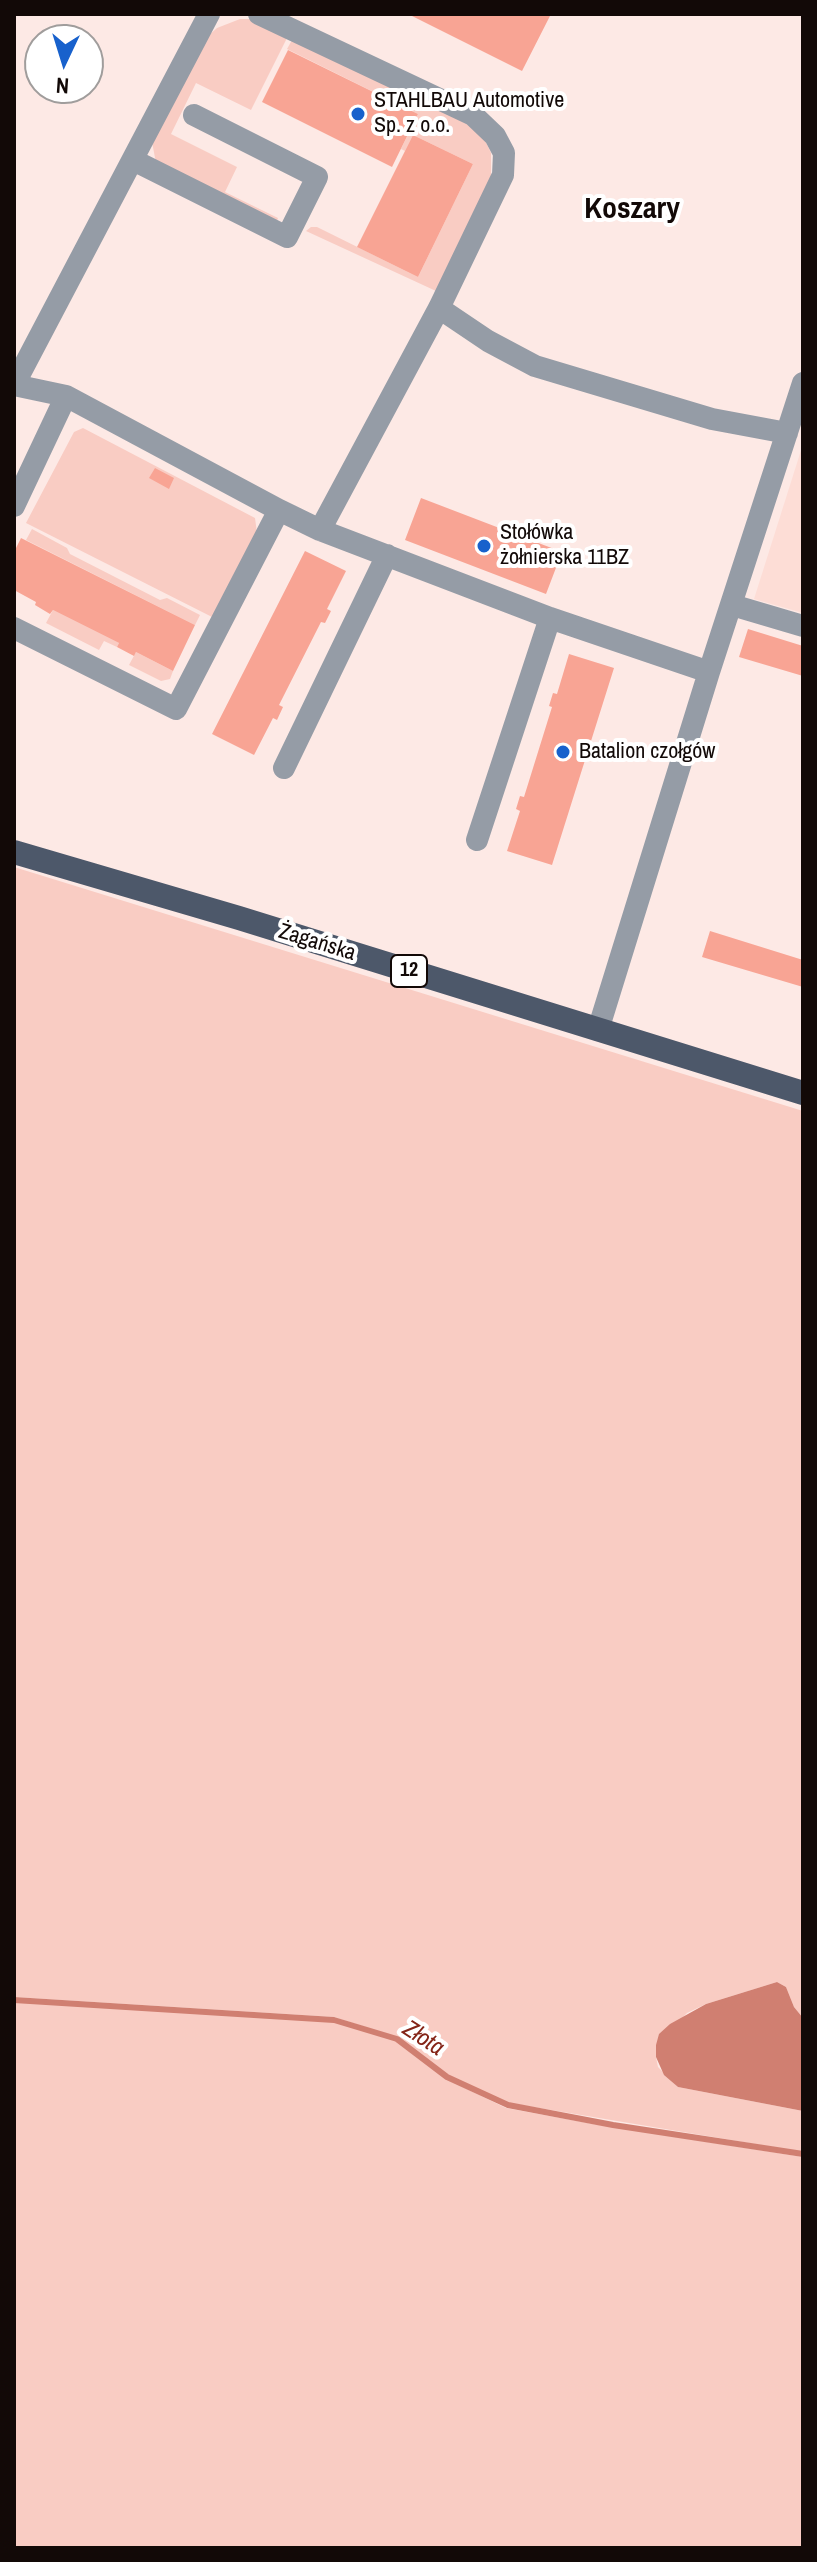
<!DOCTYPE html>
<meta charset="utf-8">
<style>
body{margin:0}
#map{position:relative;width:817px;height:2562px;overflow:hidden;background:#fde9e5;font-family:"Archivo Narrow",sans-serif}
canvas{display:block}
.frame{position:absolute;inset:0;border:16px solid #120907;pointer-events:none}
.north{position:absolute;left:24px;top:24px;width:80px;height:80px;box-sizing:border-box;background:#fff;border:2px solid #a09d9c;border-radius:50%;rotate:184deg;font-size:22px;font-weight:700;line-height:32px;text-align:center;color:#120907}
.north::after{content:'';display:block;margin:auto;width:28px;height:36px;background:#1861cc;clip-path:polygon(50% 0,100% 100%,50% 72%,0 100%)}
</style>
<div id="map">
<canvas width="817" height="2562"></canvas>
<div class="frame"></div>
<div class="north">N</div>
</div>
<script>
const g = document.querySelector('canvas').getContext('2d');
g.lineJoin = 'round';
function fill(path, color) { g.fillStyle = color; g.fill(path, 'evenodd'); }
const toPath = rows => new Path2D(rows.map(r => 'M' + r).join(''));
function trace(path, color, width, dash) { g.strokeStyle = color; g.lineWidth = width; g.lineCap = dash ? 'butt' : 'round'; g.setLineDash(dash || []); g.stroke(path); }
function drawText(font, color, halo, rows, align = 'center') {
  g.font = font + ' "Archivo Narrow",sans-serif'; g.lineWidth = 8; g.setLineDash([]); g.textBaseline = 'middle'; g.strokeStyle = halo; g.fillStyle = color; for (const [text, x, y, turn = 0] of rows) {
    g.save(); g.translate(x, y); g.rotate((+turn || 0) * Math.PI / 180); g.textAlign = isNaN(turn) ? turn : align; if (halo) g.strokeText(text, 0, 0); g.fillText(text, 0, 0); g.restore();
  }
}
const built = toPath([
 [803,444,803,613,754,599]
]);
const green = toPath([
 [240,19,256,19,471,123,485,140,491,153,491,187,436,291,306,231,311,227,317,227,418,277,473,164,413,135,405,151,401,149,418,114,287,49,292,40,287,38,251,110,196,83,171,134,237,167,225,192,278,218,277,221,156,163,152,142,209,35,217,28],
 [83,428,255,518,257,533,218,620,26,523,74,432],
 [32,529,67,548,70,554,160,600,167,598,200,615,195,625,26,540],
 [53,610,119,643,117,647,104,641,99,650,46,623],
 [136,652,173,671,170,679,161,681,129,665],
 [14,867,803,1111,803,2018,794,2007,786,1987,777,1982,706,2004,687,2013,656,2045,656,2057,658,2067,678,2087,803,2111,803,2152,509,2103,447,2075,399,2038,334,2017,14,1997],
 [14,2002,334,2022,396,2041,446,2079,506,2108,593,2124,803,2157,803,2548,14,2548]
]);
const water = toPath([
 [777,1982,786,1987,794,2007,803,2018,803,2111,678,2087,664,2075,656,2057,656,2045,659,2034,670,2024,706,2004]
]);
const stream = toPath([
 [14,2000,334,2020,397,2039,447,2077,508,2105,613,2125,803,2154]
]);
const building = toPath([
 [408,14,551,14,522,71],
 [288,50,418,114,392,167,262,102],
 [413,135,473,164,418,277,357,247],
 [155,468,174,478,169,489,149,478],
 [421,498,562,552,546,594,405,540],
 [21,538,195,625,173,671,136,652,134,656,117,647,119,643,53,610,50,614,35,605,36,602,14,590,14,552],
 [305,551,346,571,327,609,331,611,325,623,321,622,279,705,283,707,277,720,273,718,254,755,212,734],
 [748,629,803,646,803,676,739,657],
 [569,654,614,668,552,865,507,851,520,811,516,809,520,796,524,797,552,707,549,706,553,693,557,694],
 [710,931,803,960,803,987,702,957]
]);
const minor = toPath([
 [259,14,473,115,495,136,504,153,503,175,439,308,320,530],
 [133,160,287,237,317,177,194,115],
 [439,308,488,341,535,366,712,419,787,433],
 [14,385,66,396,279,510,176,709,14,628],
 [14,385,209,14],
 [14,506,66,396],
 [279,510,320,530,550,618,709,672],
 [732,605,803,626],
 [284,768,387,555],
 [477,840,550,618],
 [598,1030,709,672,803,383]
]);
const major = toPath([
 [14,852,239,918,803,1093]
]);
const markers = [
 [358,114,8,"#1861cc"],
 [484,546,8,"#1861cc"],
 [563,752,8,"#1861cc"]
];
const shields = [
 [409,971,36]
];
const shieldNames = [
 ["12",409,971]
];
const poiNames = [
 ["STAHLBAU Automotive",374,101],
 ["Sp. z o.o.",374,126],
 ["Stołówka",500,533],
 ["żołnierska 11BZ",500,558],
 ["Batalion czołgów",579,752]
];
const streetNames = [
 ["Żagańska",317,943,17]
];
const waterNames = [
 ["Złota",423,2039,33]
];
const districtNames = [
 ["Koszary",632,210]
];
fill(built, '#fdddd6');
fill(green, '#f9ccc3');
fill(water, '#d07f71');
trace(stream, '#d07f71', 6);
fill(building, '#f8a494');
trace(minor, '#959ca6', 22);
trace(major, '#4d586a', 24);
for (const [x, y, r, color] of markers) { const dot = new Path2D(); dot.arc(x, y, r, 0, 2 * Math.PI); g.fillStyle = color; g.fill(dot); trace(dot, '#fff', 3); }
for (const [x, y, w] of shields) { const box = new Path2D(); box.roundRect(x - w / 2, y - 16, w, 32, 6); g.fillStyle = '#fff'; g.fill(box); trace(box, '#120907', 2); }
drawText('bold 20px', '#120907', null, shieldNames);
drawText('22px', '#120907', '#fff', poiNames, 'left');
drawText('22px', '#120907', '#fff', streetNames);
drawText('italic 24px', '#842417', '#fff', waterNames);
drawText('bold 30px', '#120907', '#fff', districtNames);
</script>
